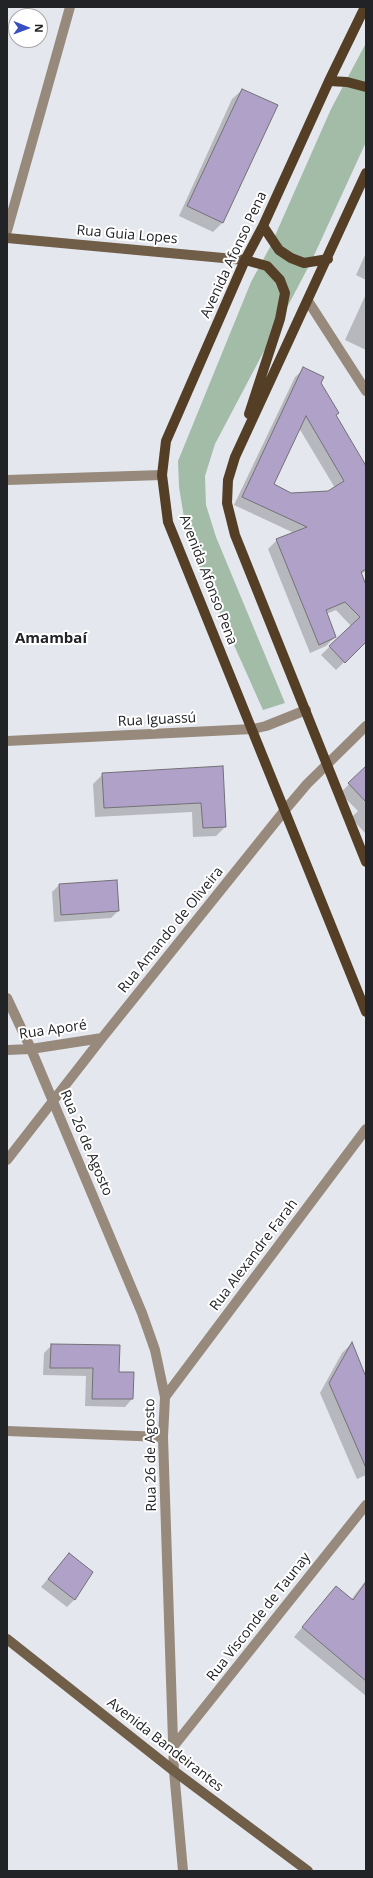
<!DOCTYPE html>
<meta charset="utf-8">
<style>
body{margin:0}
#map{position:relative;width:373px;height:1878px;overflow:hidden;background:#e5e7ee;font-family:"Open Sans",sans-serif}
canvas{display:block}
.frame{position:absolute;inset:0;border:8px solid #222326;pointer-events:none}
.north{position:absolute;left:8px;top:8px;width:40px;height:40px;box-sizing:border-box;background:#fff;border:1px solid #a7a7a8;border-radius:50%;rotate:91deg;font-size:11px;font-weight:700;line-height:16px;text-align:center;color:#222326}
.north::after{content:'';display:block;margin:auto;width:14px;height:18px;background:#394ec1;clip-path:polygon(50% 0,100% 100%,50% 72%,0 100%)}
</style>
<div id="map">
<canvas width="373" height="1878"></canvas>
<div class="frame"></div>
<div class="north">N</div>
</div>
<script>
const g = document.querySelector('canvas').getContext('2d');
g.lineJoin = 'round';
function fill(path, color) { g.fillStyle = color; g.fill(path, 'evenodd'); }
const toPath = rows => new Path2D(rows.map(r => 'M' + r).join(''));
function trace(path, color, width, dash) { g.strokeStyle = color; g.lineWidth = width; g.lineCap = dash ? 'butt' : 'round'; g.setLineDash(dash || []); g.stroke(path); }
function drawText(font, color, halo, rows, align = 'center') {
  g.font = font + ' "Open Sans",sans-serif'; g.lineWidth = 4; g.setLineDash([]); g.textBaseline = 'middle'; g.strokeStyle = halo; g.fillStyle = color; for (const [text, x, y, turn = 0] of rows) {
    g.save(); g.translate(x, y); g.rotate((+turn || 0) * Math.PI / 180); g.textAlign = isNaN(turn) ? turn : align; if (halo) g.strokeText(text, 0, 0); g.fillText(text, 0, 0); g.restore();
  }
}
const green = toPath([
 [366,43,366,142,311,262,215,444,205,476,206,505,216,537,285,703,263,710,188,542,179,487,178,461,251,282,270,247,331,109]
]);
const shadow = toPath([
 [242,90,223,222,213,232,179,216,232,99],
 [366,253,366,280,356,275],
 [366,294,366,350,345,340],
 [304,369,320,383,335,416,366,468,366,571,361,574,366,587,366,641,336,670,321,655,351,626,336,610,326,614,335,637,326,646,310,653,268,549,277,540,294,533,234,505,295,377],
 [299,428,335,488,328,492,291,494,272,485],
 [222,767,225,827,216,836,193,837,192,812,95,817,93,784,103,774],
 [366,768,366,834,351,818,358,811,340,793],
 [59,885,118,911,111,918,54,922,52,892],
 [351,1344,366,1380,366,1475,357,1479,320,1393,342,1353],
 [52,1345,118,1373,132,1399,125,1407,85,1406,86,1376,43,1375,44,1353],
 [62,1562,92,1572,74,1600,67,1607,41,1587],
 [366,1580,366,1696,294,1637,336,1587,351,1600]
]);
const building = toPath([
 [242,89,278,105,223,223,187,206,242,89],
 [303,367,324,377,321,383,339,413,336,415,366,466,366,569,361,572,366,585,366,642,345,663,329,646,360,617,345,602,326,610,336,637,319,645,276,539,307,527,242,497,303,367],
 [306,416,344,481,328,491,291,493,274,484,306,416],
 [223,766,226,827,203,828,201,803,104,808,102,773,223,766],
 [366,766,366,802,348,783,366,766],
 [117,880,119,911,61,915,59,884,117,880],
 [352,1342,366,1377,366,1468,329,1383,352,1342],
 [51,1344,120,1345,119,1372,134,1372,133,1399,92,1399,93,1368,50,1368,51,1344],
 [69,1553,93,1572,75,1600,48,1579,69,1553],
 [366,1582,366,1681,302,1627,336,1586,353,1600,366,1582]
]);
const street = toPath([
 [7,231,70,7],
 [308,301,366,391],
 [7,480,162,475],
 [7,741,253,729,266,726,306,710],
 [7,998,31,1049,142,1313,155,1350,165,1397,163,1437,174,1771,183,1871],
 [7,1050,31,1049,102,1038],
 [7,1160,102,1038,285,810,307,784,366,726],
 [165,1397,366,1129],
 [7,1431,163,1437],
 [173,1747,366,1505]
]);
const secondary = toPath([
 [7,238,245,260],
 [7,1639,174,1771,308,1871]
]);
const primary = toPath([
 [365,7,329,81,263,226,245,260,166,441,162,475,168,522,366,1012],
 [329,81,347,82,366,87],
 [366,173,235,457,228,480,227,503,235,535,366,862],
 [263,226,279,250,291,258,304,263,328,259],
 [245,260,267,266,280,280,285,293,280,319,249,414]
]);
const streetNames = [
 ["Rua Guia Lopes",127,235,5],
 ["Avenida Afonso Pena",234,255,-65],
 ["Avenida Afonso Pena",208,580,69],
 ["Rua Iguassú",157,720,-3],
 ["Rua Amando de Oliveira",171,930,-51],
 ["Rua Aporé",53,1030,-8],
 ["Rua 26 de Agosto",86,1143,67],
 ["Rua Alexandre Farah",254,1255,-53],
 ["Rua 26 de Agosto",151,1455,-91],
 ["Rua Visconde de Taunay",259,1617,-52],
 ["Avenida Bandeirantes",165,1745,38]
];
const neighbourhoodNames = [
 ["Amambaí",51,639]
];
fill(green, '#a3bca8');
fill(shadow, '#0003');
fill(building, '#b0a1c8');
trace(building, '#727076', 1);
trace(street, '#978a7c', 10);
trace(secondary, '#705e49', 10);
trace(primary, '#543f26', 10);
drawText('14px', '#222326', '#fff', streetNames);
drawText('bold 15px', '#222326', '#fff', neighbourhoodNames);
</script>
